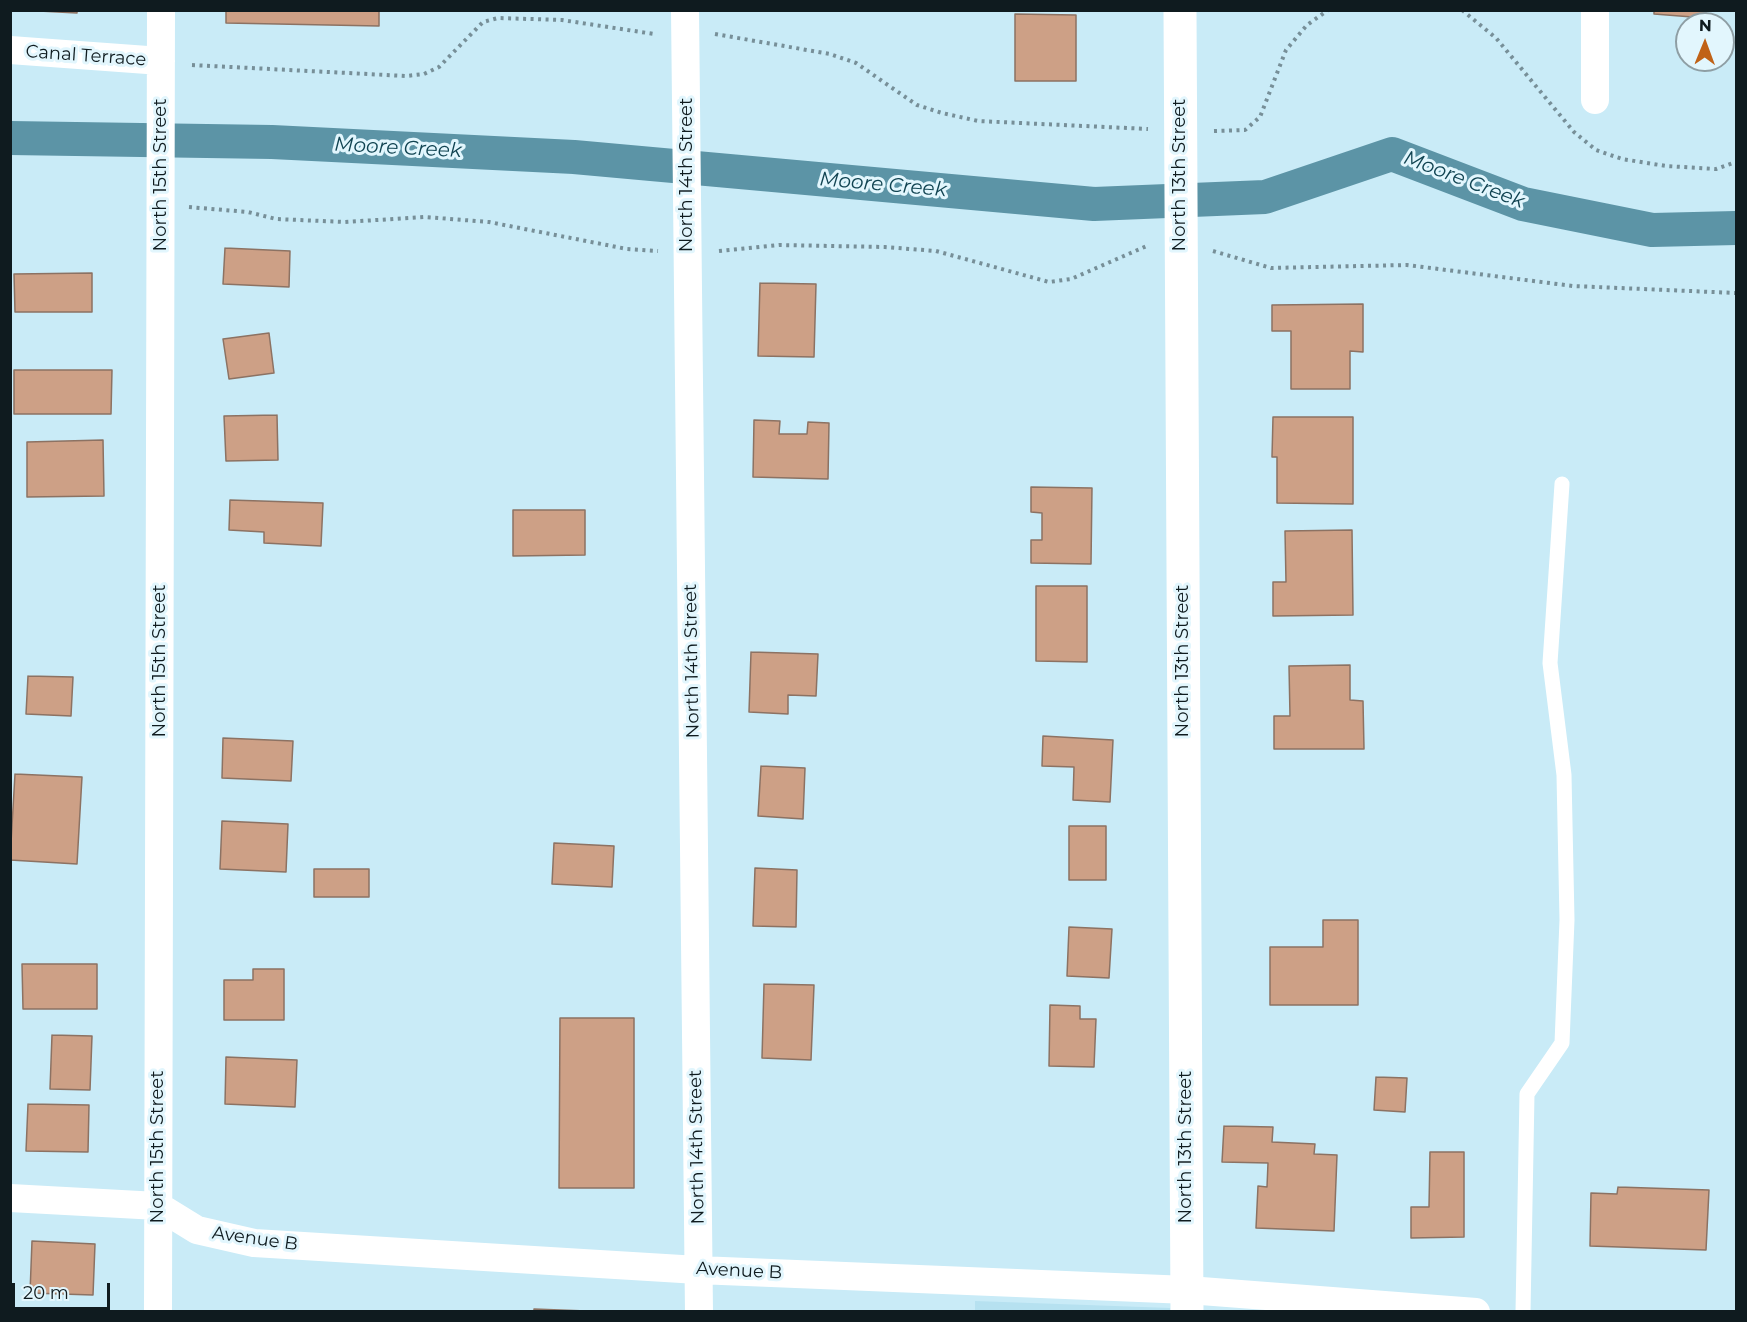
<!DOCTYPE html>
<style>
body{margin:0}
#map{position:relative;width:1747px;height:1322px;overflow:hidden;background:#c9ebf7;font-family:Montserrat,sans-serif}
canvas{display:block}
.frame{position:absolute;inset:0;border:12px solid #0f1b1f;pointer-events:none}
.north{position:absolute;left:1675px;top:12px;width:60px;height:60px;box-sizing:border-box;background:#e2f6fd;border:2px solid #8e9ea4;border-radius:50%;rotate:1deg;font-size:16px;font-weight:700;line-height:24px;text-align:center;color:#0f1b1f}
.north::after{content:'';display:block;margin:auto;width:21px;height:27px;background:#c06217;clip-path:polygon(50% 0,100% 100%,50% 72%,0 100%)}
.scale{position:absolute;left:12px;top:1283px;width:98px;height:27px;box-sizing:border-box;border:3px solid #0f1b1f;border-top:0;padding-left:8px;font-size:18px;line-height:21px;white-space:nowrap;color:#0f1b1f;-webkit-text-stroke:4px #e2f6fd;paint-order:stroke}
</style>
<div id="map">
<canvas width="1747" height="1322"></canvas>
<div class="frame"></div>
<div class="north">N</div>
<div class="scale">20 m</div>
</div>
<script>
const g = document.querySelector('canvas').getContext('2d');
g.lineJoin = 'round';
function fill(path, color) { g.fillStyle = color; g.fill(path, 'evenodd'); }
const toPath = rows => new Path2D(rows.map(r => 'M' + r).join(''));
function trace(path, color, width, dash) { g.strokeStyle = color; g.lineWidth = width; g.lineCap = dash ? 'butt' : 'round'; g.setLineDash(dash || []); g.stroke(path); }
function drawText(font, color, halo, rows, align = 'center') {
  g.font = font + ' Montserrat,sans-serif'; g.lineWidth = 6; g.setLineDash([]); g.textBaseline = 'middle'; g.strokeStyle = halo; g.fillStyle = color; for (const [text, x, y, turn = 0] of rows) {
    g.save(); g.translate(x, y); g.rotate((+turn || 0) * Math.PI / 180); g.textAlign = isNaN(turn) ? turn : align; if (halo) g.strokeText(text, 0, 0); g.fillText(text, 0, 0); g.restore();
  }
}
const built = toPath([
 [975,1301,1170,1308,1170,1311,975,1311]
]);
const canal = toPath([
 [10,138,272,142,574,157,1094,204,1265,197,1392,154,1523,204,1652,230,1736,228]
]);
const building = toPath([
 [20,10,77,10,77,13,20,10],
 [226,10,379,10,379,26,226,23,226,10],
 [1654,10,1706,10,1705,18,1654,14,1654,10],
 [1015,14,1076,15,1076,81,1015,81,1015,14],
 [225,248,290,251,289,287,223,284,225,248],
 [92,273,92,312,15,312,14,274,92,273],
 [760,283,816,284,814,357,758,356,760,283],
 [1363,304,1363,352,1350,351,1350,389,1291,389,1291,331,1272,331,1272,305,1363,304],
 [269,333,274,373,229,379,223,339,269,333],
 [14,370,112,370,111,414,14,414,14,370],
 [277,415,278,460,226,461,224,416,277,415],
 [1273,417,1353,417,1353,504,1277,503,1277,457,1272,457,1273,417],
 [754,420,780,421,779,434,807,434,808,422,829,423,828,479,753,477,754,420],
 [103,440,104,496,27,497,27,442,103,440],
 [1031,487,1092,488,1091,564,1031,563,1031,540,1042,540,1042,513,1031,512,1031,487],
 [230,500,323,503,321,546,264,543,264,532,229,530,230,500],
 [513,510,585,510,585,555,513,556,513,510],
 [1352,530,1353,615,1273,616,1273,582,1286,582,1285,531,1352,530],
 [1036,586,1087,586,1087,662,1036,661,1036,586],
 [751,652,818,654,816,696,788,695,788,714,749,712,751,652],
 [1350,665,1350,700,1363,701,1364,749,1274,749,1274,716,1290,716,1289,666,1350,665],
 [28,676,73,677,71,716,26,714,28,676],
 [1043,736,1113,740,1110,802,1073,800,1074,767,1042,766,1043,736],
 [223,738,293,741,291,781,222,778,223,738],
 [761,766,805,768,803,819,758,816,761,766],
 [15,774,82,777,77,864,10,860,15,774],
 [222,821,288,824,286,872,220,869,222,821],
 [1069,826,1106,826,1106,880,1069,880,1069,826],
 [554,843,614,846,612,887,552,884,554,843],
 [755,868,797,870,796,927,753,926,755,868],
 [314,869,369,869,369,897,314,897,314,869],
 [1323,920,1358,920,1358,1005,1270,1005,1270,947,1323,947,1323,920],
 [1069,927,1112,929,1109,978,1067,976,1069,927],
 [22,964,97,964,97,1009,23,1009,22,964],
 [253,969,284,969,284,1020,224,1020,224,980,253,980,253,969],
 [764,984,814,985,811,1060,762,1058,764,984],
 [1050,1005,1080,1006,1080,1019,1096,1019,1094,1067,1049,1066,1050,1005],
 [560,1018,634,1018,634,1188,559,1188,560,1018],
 [52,1035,92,1036,90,1090,50,1089,52,1035],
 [226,1057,297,1060,295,1107,225,1104,226,1057],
 [1376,1077,1407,1078,1405,1112,1374,1110,1376,1077],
 [28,1104,89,1105,88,1152,26,1151,28,1104],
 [1224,1126,1273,1127,1272,1142,1315,1144,1314,1154,1337,1155,1334,1231,1256,1228,1258,1186,1267,1187,1268,1163,1222,1162,1224,1126],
 [1430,1152,1464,1152,1464,1237,1411,1238,1411,1207,1429,1207,1430,1152],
 [1618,1187,1709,1190,1706,1250,1590,1246,1591,1193,1617,1194,1618,1187],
 [32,1241,95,1244,93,1295,30,1293,32,1241],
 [534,1309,613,1312,534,1312,534,1309]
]);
const path = toPath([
 [1462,10,1496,38,1574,132,1596,150,1622,159,1666,166,1716,169,1736,162],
 [715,34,830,54,856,63,917,105,942,113,978,121,1148,129],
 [192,65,406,76,424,74,439,67,483,22,498,18,562,20,654,34],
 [1214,131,1245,130,1260,117,1286,50,1307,25,1328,10],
 [189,207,248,212,276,219,345,222,425,217,489,222,627,249,658,251],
 [719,251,779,245,885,247,936,251,1049,282,1071,279,1149,245],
 [1213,251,1271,268,1407,265,1573,286,1736,293]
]);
const lane = toPath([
 [1523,1312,1527,1094,1562,1043,1567,920,1564,775,1550,663,1562,484]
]);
const street = toPath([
 [685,10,699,1312],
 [1595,10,1595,100],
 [10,50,161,61],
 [10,1198,158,1206,197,1230,254,1243,698,1270,1188,1290,1476,1312],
 [158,1312,161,10]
]);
const secondary = toPath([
 [1180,10,1187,1312]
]);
const streetNames = [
 ["Canal Terrace",86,56,4],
 ["North 15th Street",161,175,-90],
 ["North 14th Street",687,175,-90],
 ["North 13th Street",1180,175,-90],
 ["North 15th Street",160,661,-90],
 ["North 14th Street",692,661,-91],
 ["North 13th Street",1183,661,-90],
 ["North 15th Street",158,1147,-90],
 ["North 14th Street",697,1147,-91],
 ["North 13th Street",1186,1147,-90],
 ["Avenue B",255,1239,8],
 ["Avenue B",739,1271,3]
];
const waterNames = [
 ["Moore Creek",398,148,3],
 ["Moore Creek",1464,180,21],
 ["Moore Creek",883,185,5]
];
fill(built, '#b6e1f0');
trace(canal, '#5c94a6', 34);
fill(building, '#cda086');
trace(building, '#8c7263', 1.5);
trace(path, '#778f98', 4, [3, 4.5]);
trace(lane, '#fff', 15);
trace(street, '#fff', 28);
trace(secondary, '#fff', 33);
drawText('18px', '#0f1b1f', '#e2f6fd', streetNames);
drawText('italic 20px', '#114452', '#e2f6fd', waterNames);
</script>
